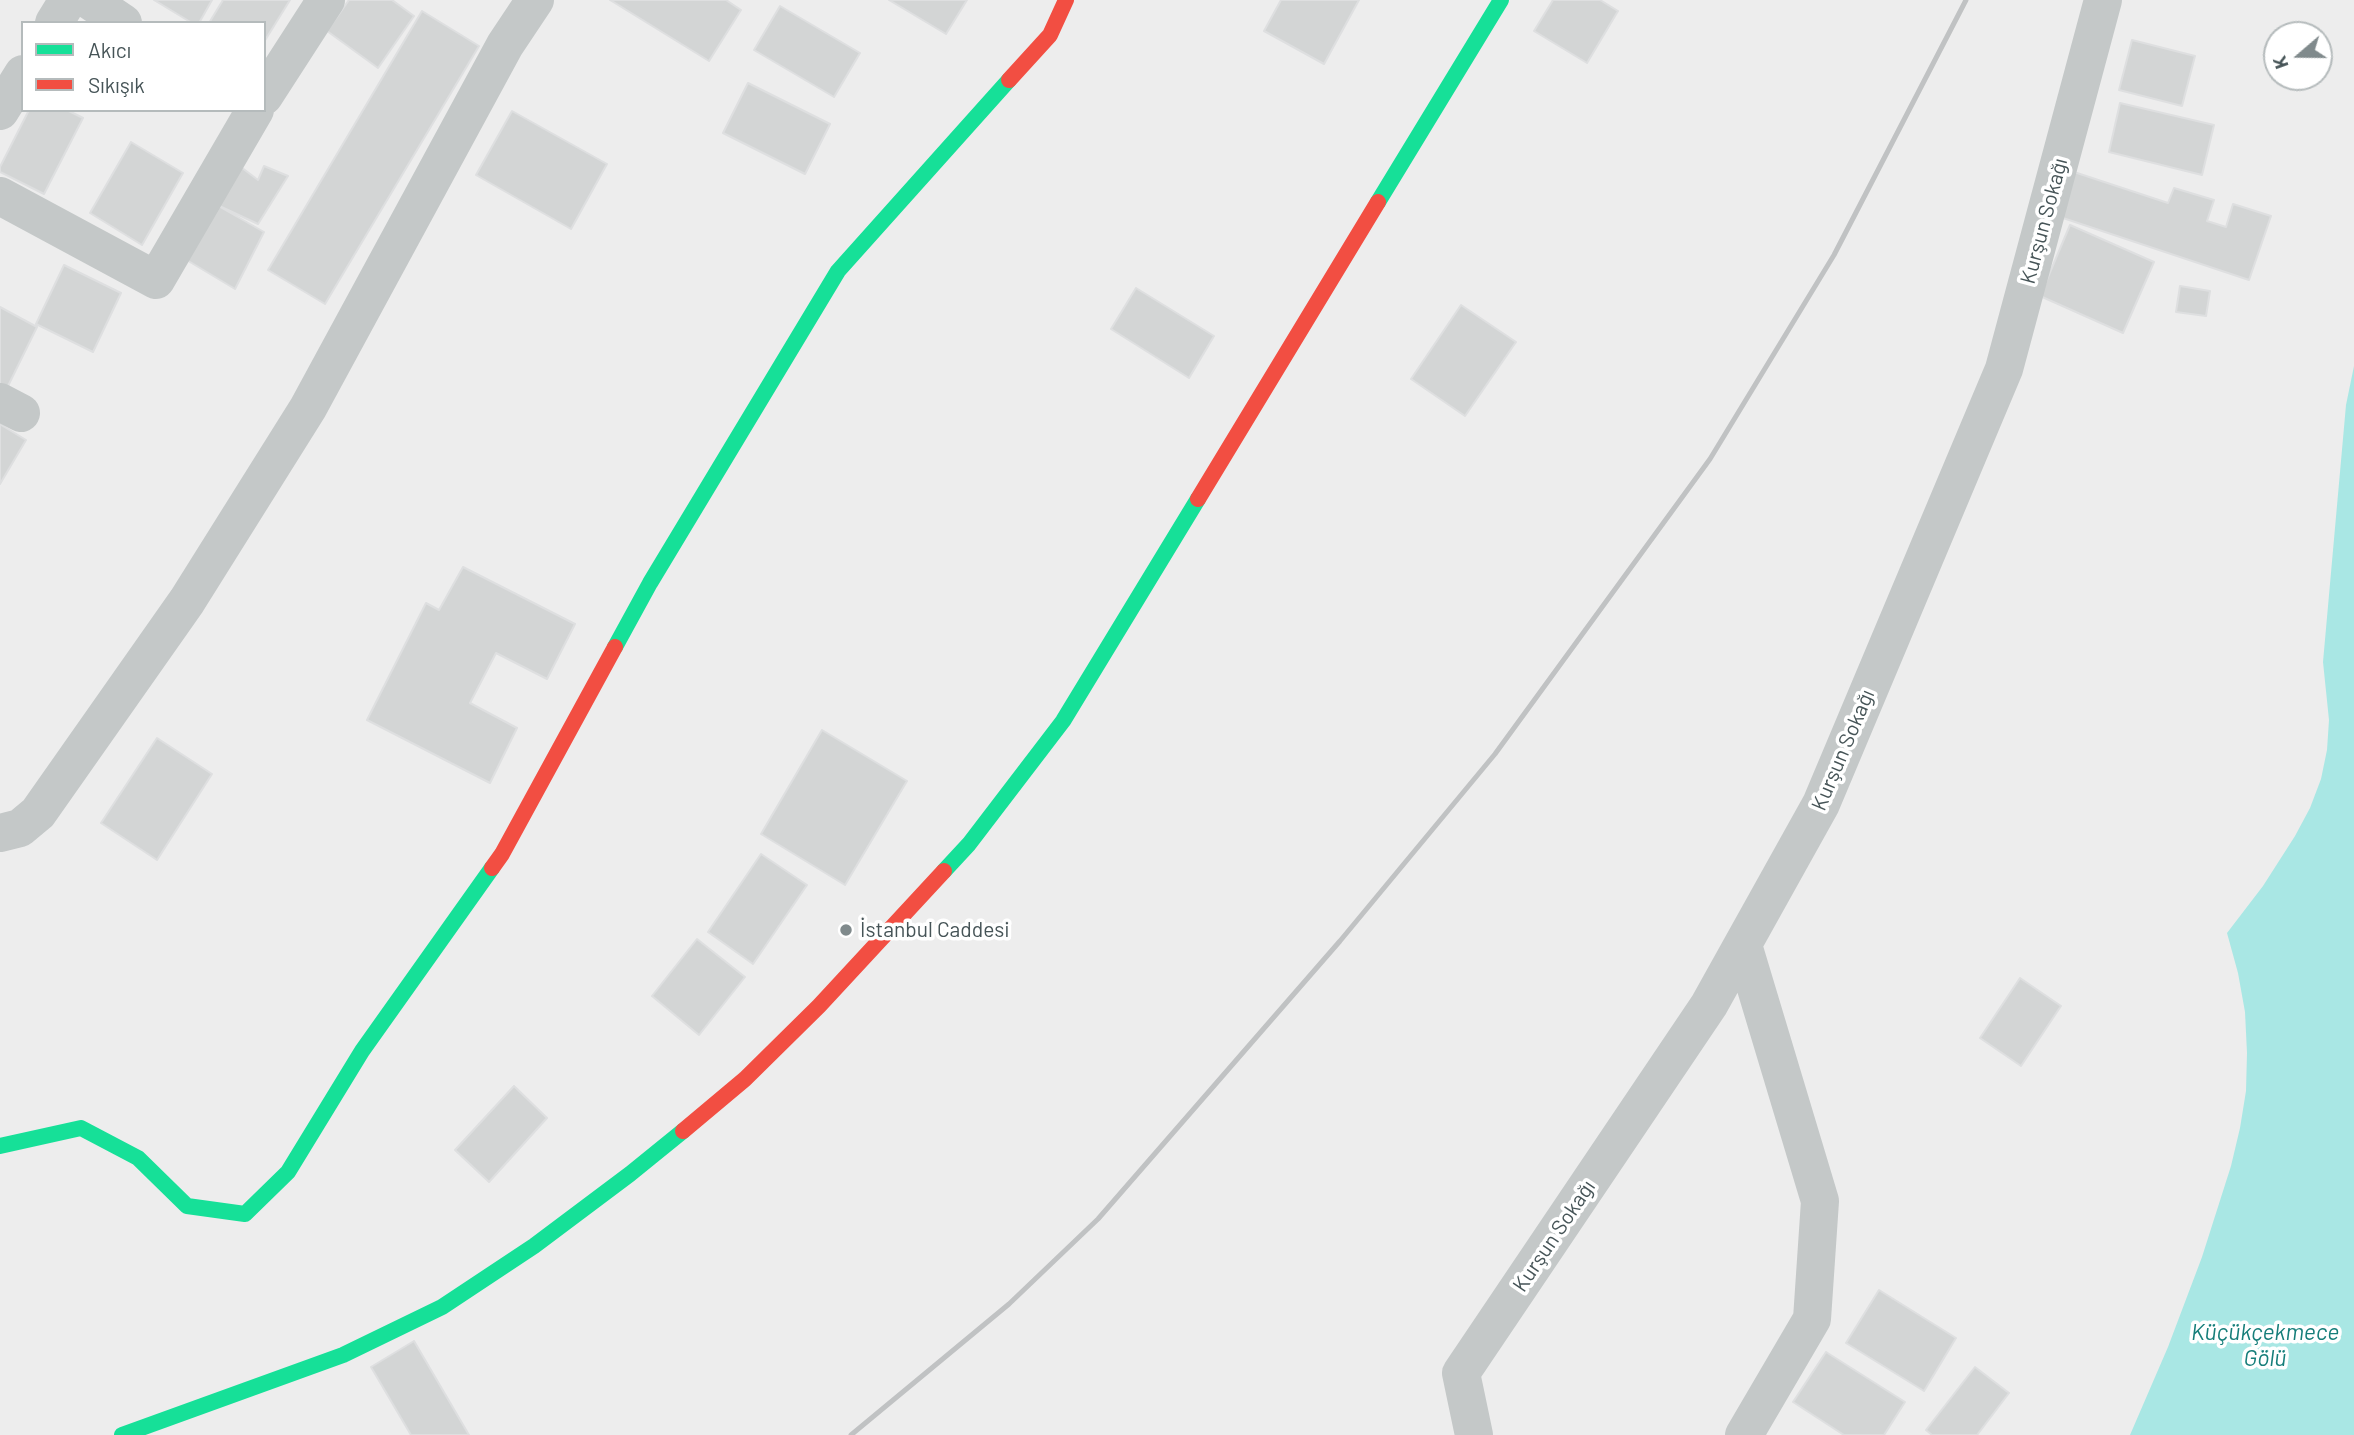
<!DOCTYPE html>
<meta charset="utf-8">
<style>
body{margin:0}
#map{position:relative;width:2354px;height:1435px;overflow:hidden;background:#ededed;font-family:Barlow,sans-serif}
canvas{display:block}
.legend{position:absolute;left:21px;top:21px;width:245px;height:91px;box-sizing:border-box;background:#fff;border:2px solid #b5bbbc;margin:0;padding:9px 12px;list-style:none;font-size:21px;color:#465457}
.legend li{display:flex;align-items:center;gap:14px;height:35px}
.legend b{width:35px;border:2px solid #b5bbbc}
.north{position:absolute;left:2263px;top:21px;width:70px;height:70px;box-sizing:border-box;background:#fff;border:2px solid #b5bbbc;border-radius:50%;rotate:250deg;font-size:19px;font-weight:700;line-height:28px;text-align:center;color:#465457}
.north::after{content:'';display:block;margin:auto;width:24px;height:32px;background:#808a8c;clip-path:polygon(50% 0,100% 100%,50% 72%,0 100%)}
</style>
<div id="map">
<canvas width="2354" height="1435"></canvas>
<ul class="legend">
<li><b style="height:9px;background:#16e098"></b>Akıcı</li>
<li><b style="height:9px;background:#f24e42"></b>Sıkışık</li>
</ul>
<div class="north">K</div>
</div>
<script>
const g = document.querySelector('canvas').getContext('2d');
g.lineJoin = 'round';
function fill(path, color) { g.fillStyle = color; g.fill(path, 'evenodd'); }
const toPath = rows => new Path2D(rows.map(r => 'M' + r).join(''));
function trace(path, color, width, dash) { g.strokeStyle = color; g.lineWidth = width; g.lineCap = dash ? 'butt' : 'round'; g.setLineDash(dash || []); g.stroke(path); }
function drawText(font, color, halo, rows, align = 'center') {
  g.font = font + ' Barlow,sans-serif'; g.lineWidth = 7; g.setLineDash([]); g.textBaseline = 'middle'; g.strokeStyle = halo; g.fillStyle = color; for (const [text, x, y, turn = 0] of rows) {
    g.save(); g.translate(x, y); g.rotate((+turn || 0) * Math.PI / 180); g.textAlign = isNaN(turn) ? turn : align; if (halo) g.strokeText(text, 0, 0); g.fillText(text, 0, 0); g.restore();
  }
}
const water = toPath([
 [2354,366,2354,1435,2130,1435,2168,1347,2202,1257,2231,1166,2240,1128,2246,1091,2247,1053,2245,1012,2238,973,2227,933,2263,886,2295,836,2310,808,2321,779,2327,750,2329,720,2323,662,2346,405]
]);
const building = toPath([
 [154,0,212,0,199,23,192,23,154,0],
 [223,0,290,0,264,42,264,23,209,23,223,0],
 [349,0,392,0,414,16,378,68,327,31,349,0],
 [610,0,726,0,741,10,709,61,610,0],
 [889,0,967,0,946,34,889,0],
 [1281,0,1359,0,1324,64,1264,31,1281,0],
 [1553,0,1600,0,1618,11,1587,63,1534,31,1553,0],
 [780,6,860,53,834,97,754,50,780,6],
 [422,11,479,46,325,304,268,270,422,11],
 [2132,40,2195,56,2182,106,2119,90,2132,40],
 [748,83,830,124,805,174,723,133,748,83],
 [2120,103,2214,125,2202,175,2109,152,2120,103],
 [29,110,67,110,83,118,44,194,0,172,0,167,29,110],
 [512,111,607,164,571,229,476,175,512,111],
 [131,142,183,173,142,245,90,213,131,142],
 [237,164,258,180,264,166,288,176,258,224,215,204,237,164],
 [2071,171,2168,203,2174,188,2214,200,2207,221,2226,227,2233,204,2271,216,2249,280,2057,216,2071,171],
 [215,204,264,232,235,289,185,259,215,204],
 [2070,225,2154,262,2123,333,2040,296,2070,225],
 [64,265,121,293,93,352,36,324,64,265],
 [2180,286,2210,291,2206,316,2176,312,2180,286],
 [1136,288,1214,336,1189,378,1111,329,1136,288],
 [1461,305,1516,342,1465,416,1411,379,1461,305],
 [0,307,37,327,7,388,0,385,0,307],
 [0,424,26,440,0,484,0,424],
 [463,567,575,624,547,679,496,653,470,703,517,728,490,783,367,720,426,603,439,610,463,567],
 [822,730,907,781,845,885,761,834,822,730],
 [157,738,212,774,157,860,101,823,157,738],
 [761,854,807,885,753,964,708,932,761,854],
 [697,939,745,977,699,1035,652,996,697,939],
 [2020,978,2061,1006,2021,1066,1980,1038,2020,978],
 [514,1086,547,1118,489,1182,455,1150,514,1086],
 [1879,1290,1956,1338,1924,1391,1846,1343,1879,1290],
 [414,1341,469,1435,411,1435,371,1367,414,1341],
 [1826,1352,1905,1402,1884,1435,1844,1435,1793,1402,1826,1352],
 [1975,1367,2009,1393,1977,1435,1932,1435,1926,1430,1975,1367]
]);
const street = toPath([
 [89,0,123,23],
 [54,23,68,0],
 [264,96,326,0],
 [0,111,23,74],
 [0,196,156,280,255,110],
 [0,402,21,413],
 [0,833,20,828,38,813,187,601,308,408,505,45,535,0],
 [1743,945,1820,1201,1812,1319,1744,1435],
 [1474,1435,1461,1373,1709,1005,1821,804,2004,369,2103,0]
]);
const fast = toPath([
 [1378,202,1501,0],
 [615,647,650,583,838,271,1009,80],
 [944,871,969,844,1063,721,1198,499],
 [0,1146,81,1128,138,1158,187,1206,245,1214,288,1172,362,1051,492,868],
 [122,1435,343,1355,442,1307,534,1246,630,1174,683,1131]
]);
const jam = toPath([
 [1009,80,1050,35,1066,0],
 [1198,499,1378,202],
 [492,868,502,854,615,647],
 [683,1131,745,1079,819,1006,944,871]
]);
const rail = toPath([
 [851,1435,1009,1304,1098,1219,1340,941,1495,754,1710,459,1834,255,1966,0]
]);
const markers = [
 [846,930,7,"#808a8c"]
];
const streetNames = [
 ["Kurşun Sokağı",2044,221,-75],
 ["Kurşun Sokağı",1843,750,-67],
 ["Kurşun Sokağı",1554,1236,-56]
];
const poiNames = [
 ["İstanbul Caddesi",860,930]
];
const waterNames = [
 ["Küçükçekmece",2265,1332],
 ["Gölü",2265,1358]
];
fill(water, '#a9e7e4');
fill(building, '#d3d5d5');
trace(building, '#dedfe0', 2);
trace(street, '#c4c8c8', 38);
trace(fast, '#16e098', 16);
trace(jam, '#f24e42', 16);
trace(rail, '#c0c2c3', 5);
for (const [x, y, r, color] of markers) { const dot = new Path2D(); dot.arc(x, y, r, 0, 2 * Math.PI); g.fillStyle = color; g.fill(dot); trace(dot, '#fff', 2.5); }
drawText('21px', '#465457', '#fff', streetNames);
drawText('21px', '#465457', '#fff', poiNames, 'left');
drawText('italic 23px', '#167e7a', '#fff', waterNames);
</script>
